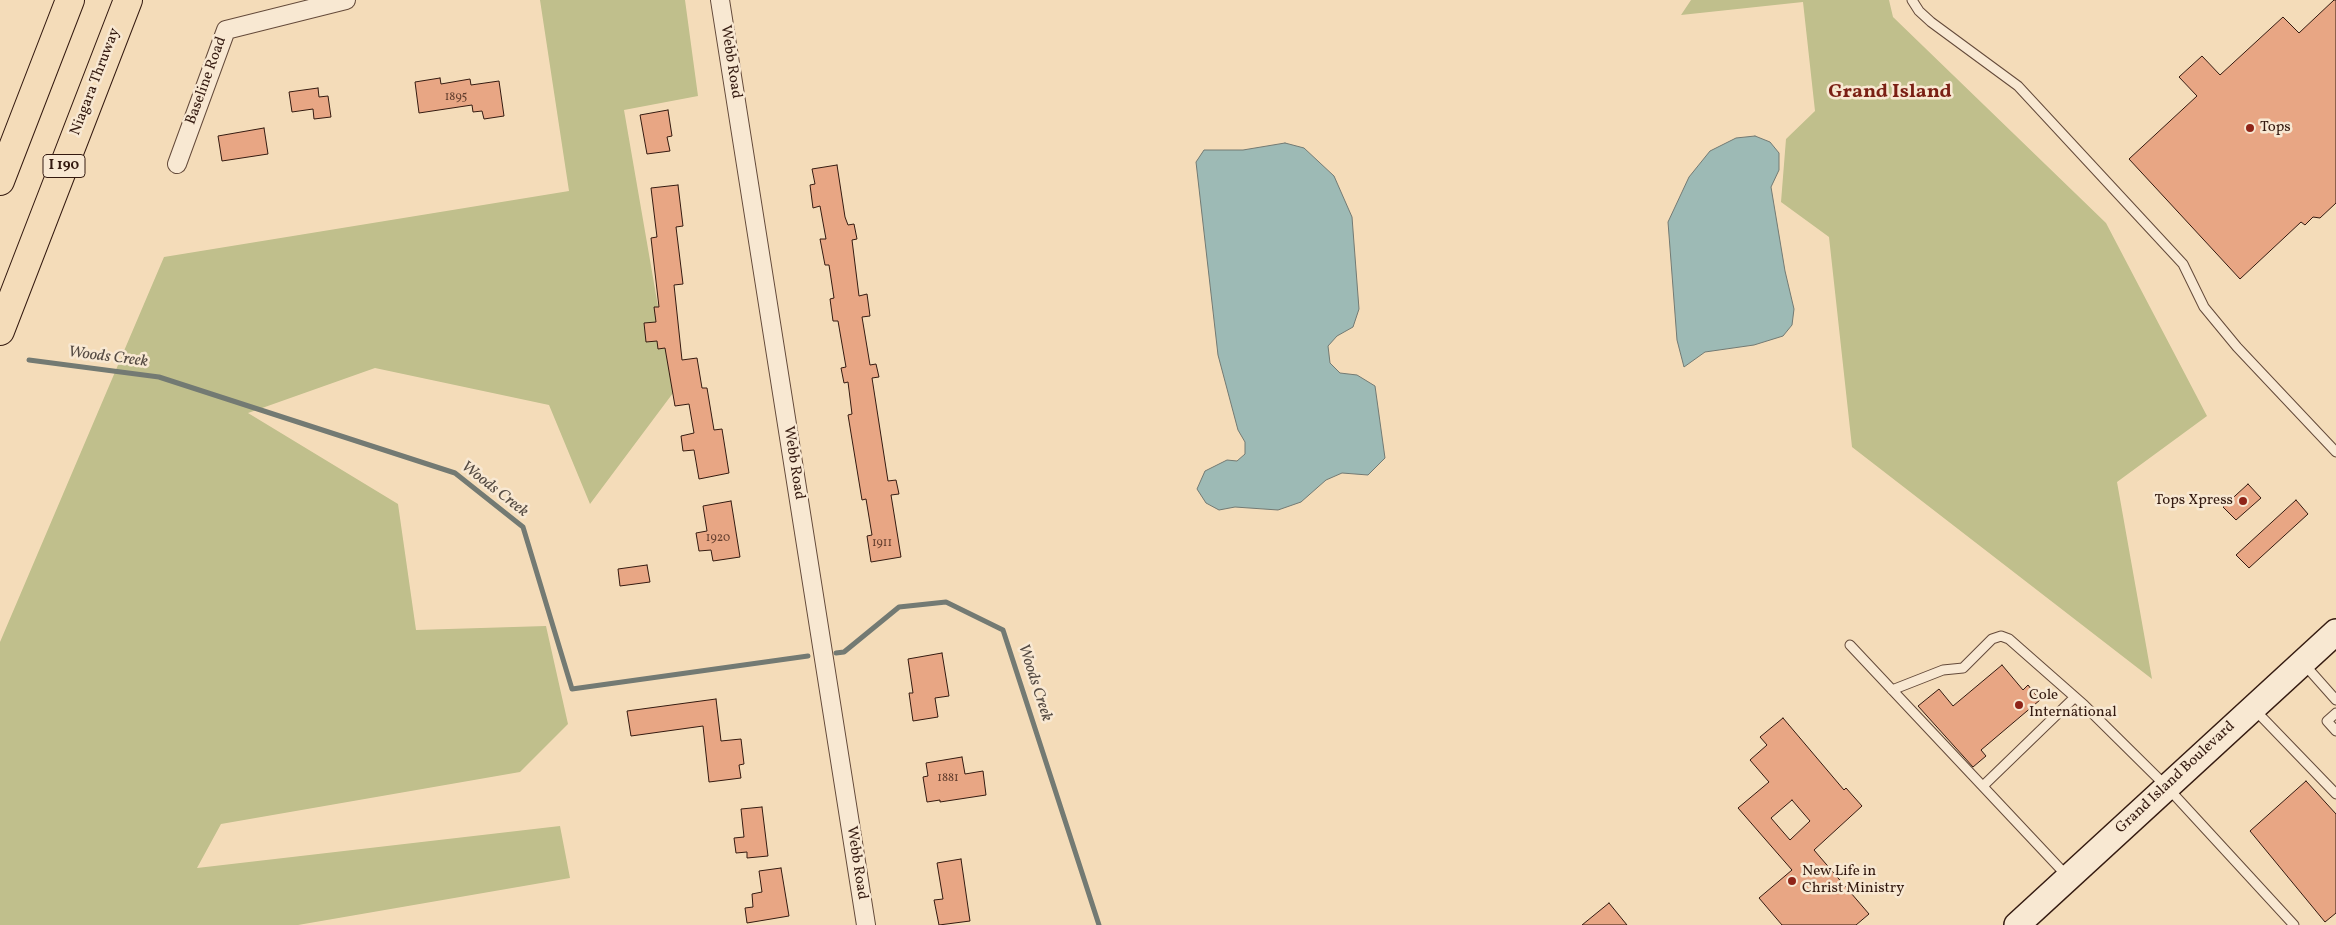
<!DOCTYPE html>
<style>
body{margin:0}
canvas{display:block;background:#f4dcb9}
</style>
<canvas width="2336" height="925"></canvas>
<script>
const g = document.querySelector('canvas').getContext('2d');
g.lineJoin = 'round';
function fill(path, color) { g.fillStyle = color; g.fill(path, 'evenodd'); }
const toPath = rows => new Path2D(rows.map(r => 'M' + r).join(''));
function trace(path, color, width, dash) { g.strokeStyle = color; g.lineWidth = width; g.lineCap = dash ? 'butt' : 'round'; g.setLineDash(dash || []); g.stroke(path); }
function drawText(font, color, halo, rows, align = 'center') {
  g.font = font + ' Vollkorn,serif'; g.lineWidth = 5; g.setLineDash([]); g.textBaseline = 'middle'; g.strokeStyle = halo; g.fillStyle = color; for (const [text, x, y, turn = 0] of rows) {
    g.save(); g.translate(x, y); g.rotate((+turn || 0) * Math.PI / 180); g.textAlign = isNaN(turn) ? turn : align; if (halo) g.strokeText(text, 0, 0); g.fillText(text, 0, 0); g.restore();
  }
}
const green = toPath([
 [540,0,685,0,698,96,624,110,673,393,590,504,549,405,375,368,248,413,398,504,416,630,546,626,568,724,520,772,221,824,197,868,560,826,570,878,298,925,0,925,0,642,164,257,569,191],
 [1691,0,1889,0,1893,17,2106,223,2207,416,2117,482,2152,679,1852,447,1829,237,1781,202,1786,139,1815,111,1803,2,1681,15]
]);
const water = toPath([
 [1755,136,1770,142,1779,153,1779,170,1771,187,1785,271,1794,309,1792,325,1783,336,1754,345,1705,352,1684,367,1677,340,1668,222,1689,177,1710,151,1736,138,1755,136],
 [1285,143,1304,148,1334,176,1352,217,1359,309,1353,327,1337,336,1328,346,1330,363,1340,373,1357,375,1375,386,1385,458,1368,475,1342,473,1326,480,1301,502,1278,510,1235,507,1219,510,1206,503,1197,489,1205,471,1227,460,1237,461,1245,454,1245,442,1238,430,1218,355,1196,162,1204,150,1243,150,1285,143]
]);
const stream = toPath([
 [29,360,159,377,455,473,523,527,572,689,808,656],
 [836,653,844,652,899,607,946,602,1003,630,1099,925]
]);
const building = toPath([
 [2334,0,2336,0,2336,203,2320,218,2313,217,2305,225,2301,222,2240,279,2129,159,2197,96,2179,77,2202,56,2220,75,2283,17,2299,33,2334,0],
 [440,78,441,84,470,79,471,85,499,81,504,116,484,119,482,111,473,112,472,105,419,113,415,82,440,78],
 [318,88,319,97,328,96,331,117,314,119,313,109,292,112,289,92,318,88],
 [668,110,672,136,667,137,670,151,647,154,640,115,668,110],
 [264,128,268,154,222,161,218,136,264,128],
 [837,165,845,217,848,225,854,224,857,239,852,240,859,296,867,294,870,316,862,317,870,365,876,364,879,377,872,378,888,481,896,480,899,494,891,495,901,557,871,562,867,536,872,535,866,499,862,500,848,415,852,414,848,382,844,383,841,368,846,367,838,321,833,321,830,299,834,298,829,265,825,265,820,239,826,239,820,206,813,208,810,185,815,184,812,169,837,165],
 [678,185,683,226,676,227,683,284,674,285,682,360,697,358,702,388,707,388,714,430,722,429,729,473,699,479,694,450,683,451,681,436,694,433,689,404,675,406,665,348,658,349,657,341,646,342,644,323,656,322,654,307,659,307,651,238,657,237,651,188,678,185],
 [2248,484,2261,498,2236,520,2223,507,2248,484],
 [2296,500,2308,514,2249,568,2236,555,2296,500],
 [731,501,740,557,713,561,711,550,699,551,696,533,707,531,703,506,731,501],
 [647,565,650,582,620,586,618,569,647,565],
 [942,653,949,696,935,698,938,717,913,721,909,693,913,693,908,659,942,653],
 [2002,665,2023,690,2028,685,2040,700,1981,750,1986,756,1973,767,1918,706,1939,689,1953,706,2002,665],
 [716,699,721,741,741,739,744,764,739,765,741,778,709,782,703,726,631,736,627,711,716,699],
 [1783,718,1844,790,1846,788,1862,806,1814,850,1869,914,1856,925,1782,925,1759,898,1792,870,1738,808,1769,782,1750,760,1767,745,1760,737,1783,718],
 [1792,800,1810,821,1790,840,1771,818,1792,800],
 [962,757,965,774,983,771,986,795,940,802,940,800,927,802,923,777,928,776,926,763,962,757],
 [2306,781,2336,814,2336,913,2325,922,2250,831,2306,781],
 [762,807,768,856,747,858,747,852,736,853,734,838,744,837,741,809,762,807],
 [961,859,970,921,939,925,934,900,943,899,937,863,961,859],
 [781,868,789,916,747,923,745,908,753,907,752,894,762,892,759,871,781,868],
 [1609,903,1627,925,1582,925,1609,903]
]);
const lane = toPath([
 [1912,0,1919,11,1931,22,2018,86,2183,264,2204,307,2237,347,2336,452],
 [1850,645,2068,877],
 [2304,664,2336,700],
 [1892,690,1943,670,1963,668,1992,639,2001,636,2009,639,2084,705,2167,787,2294,925],
 [2255,710,2336,794],
 [2336,713,2327,721,2336,731],
 [1983,786,2075,697]
]);
const street = toPath([
 [720,0,866,925],
 [177,164,226,30,346,0]
]);
const secondary = toPath([
 [2017,925,2336,632]
]);
const highway = toPath([
 [0,181,70,0],
 [0,331,128,0]
]);
const markers = [
 [2250,128,5,"#8f2418"],
 [2243,501,5,"#8f2418"],
 [2019,705,5,"#8f2418"],
 [1792,881,5,"#8f2418"]
];
const numberNames = [
 ["1895",456,98],
 ["1920",718,539],
 ["1911",882,544],
 ["1881",948,779]
];
const shields = [
 [64,166,42]
];
const shieldNames = [
 ["I 190",64,166]
];
const streetNames = [
 ["Webb Road",730,62,81],
 ["Baseline Road",207,81,-70],
 ["Niagara Thruway",96,82,-69],
 ["Webb Road",793,463,81],
 ["Grand Island Boulevard",2176,778,-43],
 ["Webb Road",856,863,81]
];
const poiNames = [
 ["Tops",2260,128],
 ["Tops Xpress",2233,501,"right"],
 ["Cole",2029,696],
 ["International",2029,713],
 ["New Life in",1802,872],
 ["Christ Ministry",1802,889]
];
const waterNames = [
 ["Woods Creek",108,358,7],
 ["Woods Creek",494,490,38],
 ["Woods Creek",1034,683,72]
];
const districtNames = [
 ["Grand Island",1890,93]
];
fill(green, '#c0bf8c');
fill(water, '#9dbab5');
trace(water, '#737a73', 1);
trace(stream, '#737a73', 5);
fill(building, '#e8a684');
trace(building, '#341a10', 1);
trace(lane, '#644a3a', 11);
trace(street, '#644a3a', 20);
trace(secondary, '#341a10', 28);
trace(highway, '#341a10', 30);
trace(lane, '#f8e8d2', 9);
trace(street, '#f8e8d2', 18);
trace(secondary, '#f8e8d2', 25);
trace(highway, '#f4dcb9', 28);
for (const [x, y, r, color] of markers) { const dot = new Path2D(); dot.arc(x, y, r, 0, 2 * Math.PI); g.fillStyle = color; g.fill(dot); trace(dot, '#f8e8d2', 2); }
drawText('12px', '#613d2d', null, numberNames);
for (const [x, y, w] of shields) { const box = new Path2D(); box.roundRect(x - w / 2, y - 11.5, w, 23, 4); g.fillStyle = '#f8e8d2'; g.fill(box); trace(box, '#341a10', 1); }
drawText('bold 14px', '#341a10', null, shieldNames);
drawText('15px', '#341a10', '#f8e8d2', streetNames);
drawText('15px', '#341a10', '#f8e8d2', poiNames, 'left');
drawText('italic 16px', '#544a42', '#f8e8d2', waterNames);
drawText('bold 20px', '#7a1f14', '#f8e8d2', districtNames);
</script>
